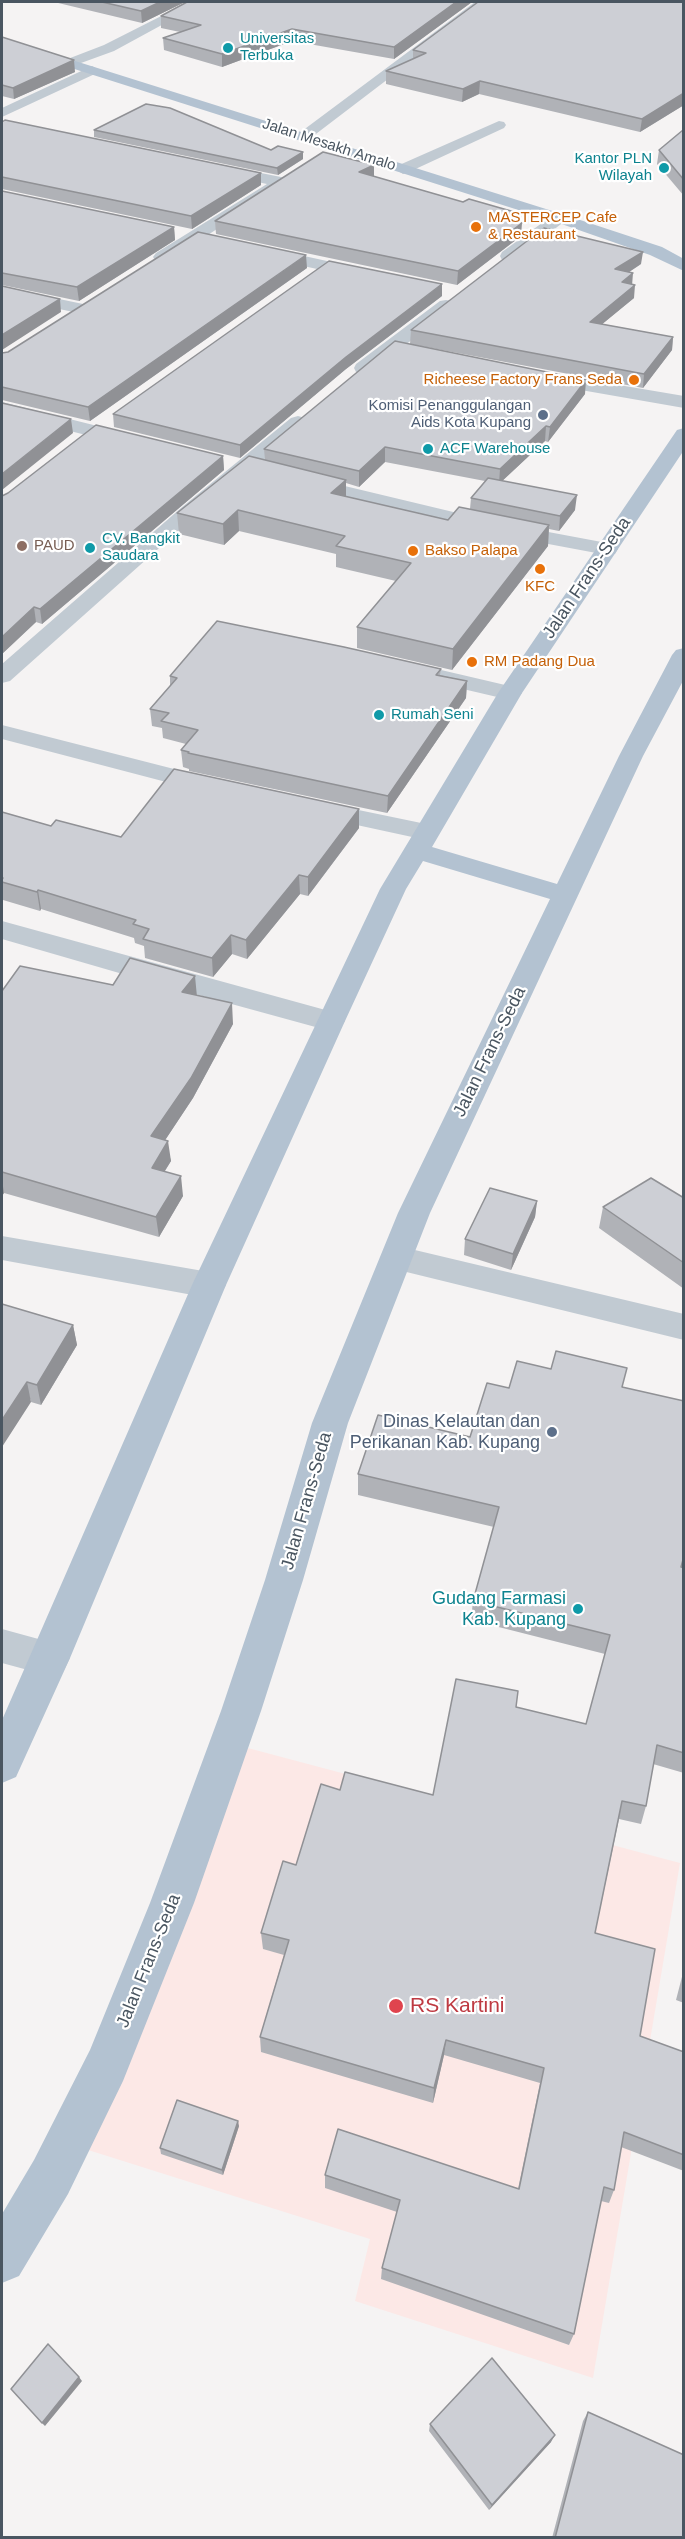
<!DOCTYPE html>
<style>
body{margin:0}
#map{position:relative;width:685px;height:2539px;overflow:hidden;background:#f5f3f3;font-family:Arial,sans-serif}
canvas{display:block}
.frame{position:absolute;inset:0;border:3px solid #4a5661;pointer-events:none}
</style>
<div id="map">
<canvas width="685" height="2539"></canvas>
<div class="frame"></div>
</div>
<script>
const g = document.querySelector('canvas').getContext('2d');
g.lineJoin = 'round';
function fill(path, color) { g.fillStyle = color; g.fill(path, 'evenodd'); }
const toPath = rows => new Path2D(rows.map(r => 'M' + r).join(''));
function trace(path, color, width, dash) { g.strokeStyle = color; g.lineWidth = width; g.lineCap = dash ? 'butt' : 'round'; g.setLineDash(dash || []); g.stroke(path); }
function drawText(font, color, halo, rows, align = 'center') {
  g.font = font + ' Arial,sans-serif'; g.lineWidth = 4.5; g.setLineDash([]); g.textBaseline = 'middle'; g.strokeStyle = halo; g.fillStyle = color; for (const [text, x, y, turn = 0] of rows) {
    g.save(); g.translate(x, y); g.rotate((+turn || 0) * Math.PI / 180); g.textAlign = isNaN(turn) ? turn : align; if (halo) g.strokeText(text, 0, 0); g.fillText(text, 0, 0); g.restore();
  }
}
const medical = toPath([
 [229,1743,680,1863,593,2378,355,2301,370,2239,85,2149]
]);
const minor = toPath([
 [189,2,204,2,114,51,70,67,63,63,65,60,104,45,189,2],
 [475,2,489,2,308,140,298,140,295,137,298,134,475,2],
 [92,66,99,70,97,73,2,117,2,108,92,66],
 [499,121,504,122,506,125,504,128,409,172,403,174,395,169,397,166,499,121],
 [216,164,281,177,289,182,168,261,156,261,153,257,156,253,267,184,210,172,208,169,216,164],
 [559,213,565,215,567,218,565,221,514,260,502,260,500,256,502,252,553,215,559,213],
 [263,247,368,270,374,271,377,275,374,279,368,280,257,256,255,252,257,248,263,247],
 [2,287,83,304,89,305,92,309,89,313,83,314,2,297,2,287],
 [446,300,452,301,455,305,452,309,370,372,356,372,354,368,356,364,440,301,446,300],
 [542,372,684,396,684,408,535,382,533,378,535,374,542,372],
 [2,402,141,437,144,441,141,445,134,447,2,414,2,402],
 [298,416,305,418,308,422,305,426,195,516,10,681,2,683,2,664,181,508,291,418,298,416],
 [303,476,495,522,607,543,615,544,618,549,615,554,607,555,495,534,296,486,293,482,296,478,303,476],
 [424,666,518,688,522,693,518,698,510,700,416,678,412,673,416,668,424,666],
 [2,725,221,781,225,786,221,791,212,794,2,739,2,725],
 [315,801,426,824,435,826,439,832,435,838,426,840,306,814,302,809,306,804,315,801],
 [2,921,340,1014,345,1021,340,1028,330,1031,133,977,2,939,2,921],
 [2,1236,209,1272,221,1276,226,1285,221,1294,209,1298,2,1260,2,1236],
 [398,1246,684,1314,684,1340,386,1267,382,1258,386,1249,398,1246],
 [2,1629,64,1646,70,1658,64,1670,50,1676,2,1663,2,1629]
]);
const primary = toPath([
 [2,38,565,215,662,247,684,259,684,271,650,255,553,221,2,46,2,38],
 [684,428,684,450,522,693,432,847,557,884,619,756,672,655,676,650,684,648,684,679,643,756,430,1213,348,1423,303,1580,261,1711,194,1903,123,2081,68,2194,19,2276,2,2283,2,2214,34,2160,90,2050,150,1903,221,1711,265,1580,312,1423,398,1213,550,899,423,861,406,889,345,1021,226,1285,70,1658,16,1777,2,1783,2,1720,192,1285,380,889,498,693,677,430,684,428]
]);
const wall = toPath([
 [54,2,185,2,142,23],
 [472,2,394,59,292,41,222,67,164,50,163,38,180,32,161,28,161,16],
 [684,2,684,105,640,132,479,94,462,102,386,84,386,71,413,59,413,50],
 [2,37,75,72,14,99,2,96],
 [2,122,261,173,261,185,192,229,2,189],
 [94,130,271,150,303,159,278,175,94,137],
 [684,130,684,196,657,164,659,150],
 [374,165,374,177,521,236,457,285,216,234,215,221],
 [2,191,174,227,175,240,79,301,2,285],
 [641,264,629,272,634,298,602,324,673,337,672,350,643,388,410,344,411,330],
 [307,268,90,421,2,400,2,353,8,352],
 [442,296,346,369,240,458,114,427,113,414],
 [585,394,548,442,545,441,502,481,575,510,559,531,549,529,548,546,452,670,357,648,357,627,396,581,336,567,336,554,239,531,224,545,179,534,177,513,265,460,264,449],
 [385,462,485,481,471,498,470,509,448,520,346,497,346,483,359,487],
 [223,456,224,470,42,624,36,622,2,654,2,496],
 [441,669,440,675,467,681,466,698,387,813,189,771,189,769,183,767,181,750,186,744,163,738,162,728,152,726,150,709,170,686,170,676],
 [359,809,359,828,308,896,300,894,247,959,232,954,213,977,145,958,144,946,135,943,134,938,41,909,40,911,3,900,2,896,2,812,51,826,121,837],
 [113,985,197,995,233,1024,193,1098,165,1140,171,1161,165,1171,183,1196,159,1237,4,1193,2,1196,2,991],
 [684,1198,684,1289,599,1228,603,1207],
 [537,1201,535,1217,511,1270,464,1255,465,1239],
 [2,1304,73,1325,77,1345,41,1405,31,1402],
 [509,1388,623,1388,681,1567,684,1568,684,1773,653,1764,646,1806,641,1824,619,1819,595,1933,640,2036,684,2052,684,2171,621,2147,614,2190,609,2203,601,2201,574,2334,569,2345,381,2279,382,2268,397,2212,325,2188,325,2175,518,2189,540,2083,444,2055,433,2103,261,2052,260,2037,284,1955,263,1949,261,1933,296,1865,340,1790,433,1795,516,1707,586,1724,605,1654,471,1620,473,1601,494,1527,358,1495,358,1474,470,1437],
 [684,1969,684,2003,676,2000],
 [239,2126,223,2175,161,2154,160,2148],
 [588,2412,684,2538,552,2538,583,2421],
 [430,2424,551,2442,489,2510,429,2431]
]);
const shadedWall = toPath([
 [160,2,185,2,142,23,141,11],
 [456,2,472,2,394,59,394,47],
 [292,29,292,41,222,67,222,54],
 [74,60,75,72,14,99,13,88],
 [480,81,479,94,462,102,463,89],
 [684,93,684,105,640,132,642,119],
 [303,152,303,159,278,175,277,168],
 [374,165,374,178,359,172],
 [261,173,261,185,192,229,191,216],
 [518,213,518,226,506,219],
 [522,223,521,236,457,285,458,271],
 [174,227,175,240,79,301,77,287],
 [643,252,641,264,614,282,615,269],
 [306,255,307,268,90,421,88,407],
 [633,273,632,286,622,282],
 [442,284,442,296,346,369,240,458,240,445,346,357],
 [635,285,634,298,589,335,590,322],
 [60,299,61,312,2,350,2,335],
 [673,337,672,350,643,388,644,374],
 [586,380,585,394,548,442,550,427],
 [71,419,73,433,2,490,2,474],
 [546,426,545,441,499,484,500,469],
 [385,447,385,462,359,487,359,471],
 [223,456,224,470,42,624,40,609],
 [346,480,346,500,331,493],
 [577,495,575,510,559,531,560,516],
 [238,510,239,531,224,545,223,524],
 [549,525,548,546,452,670,453,649],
 [34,607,36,622,2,654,2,637],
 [467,681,466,698,387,813,388,796],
 [359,809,359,828,308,896,308,877],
 [299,875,300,894,247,959,246,940],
 [38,890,41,909,40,911,37,892],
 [231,935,232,954,213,977,212,958],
 [195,976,197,997,182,992],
 [232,1003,233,1024,193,1098,154,1157,151,1136],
 [168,1141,171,1161,154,1188,152,1168],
 [181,1176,183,1196,159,1237,156,1217],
 [2,1180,4,1193,2,1196],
 [537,1201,535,1217,511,1270,513,1254],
 [73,1325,77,1345,41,1405,37,1385],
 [27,1382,31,1402,2,1447,2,1420],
 [446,2040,444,2055,433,2103,434,2088],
 [238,2121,239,2126,223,2175,222,2170],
 [79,2377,82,2381,45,2426,42,2423],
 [555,2435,551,2442,489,2510,492,2505]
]);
const building = toPath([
 [102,2,160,2,141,11,102,2],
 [187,2,456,2,394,47,292,29,222,54,163,38,201,25,161,16,187,2],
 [478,2,684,2,684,93,642,119,480,81,463,89,386,71,426,53,413,50,478,2],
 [2,37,74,60,13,88,2,85,2,37],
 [146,104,170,108,271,150,278,146,303,152,277,168,94,130,146,104],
 [5,120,261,173,191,216,2,177,2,122,5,120],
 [683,130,684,130,684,180,659,150,683,130],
 [323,152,374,165,359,172,463,202,469,199,518,213,506,219,522,223,458,271,215,221,323,152],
 [2,191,174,227,77,287,2,273,2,191],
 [544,228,643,252,615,269,633,273,622,282,635,285,590,322,673,337,644,374,411,330,544,228],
 [198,232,306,255,88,407,2,387,2,353,8,352,198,232],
 [329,261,442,284,346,357,240,445,113,414,329,261],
 [2,286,60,299,2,335,2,286],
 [395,341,586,380,550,427,546,426,500,469,385,447,359,471,264,449,395,341],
 [2,403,71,419,2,474,2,403],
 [96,425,223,456,40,609,34,607,2,637,2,496,8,493,96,425],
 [249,456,346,480,331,493,448,520,459,507,549,525,453,649,357,627,411,563,336,546,345,536,238,510,223,524,177,513,249,456],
 [488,478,577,495,560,516,471,498,488,478],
 [217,621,344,647,441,669,436,675,467,681,388,796,188,753,189,752,181,750,198,730,161,721,169,713,150,709,177,678,170,676,217,621],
 [174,769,359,809,308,877,299,875,246,940,231,935,212,958,143,939,149,929,133,924,136,920,38,890,37,892,2,882,2,880,3,878,2,877,2,812,51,826,56,820,121,837,174,769],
 [130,958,195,976,182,992,232,1003,191,1078,151,1136,168,1141,152,1168,181,1176,156,1217,2,1172,2,991,20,966,113,985,130,958],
 [651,1178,684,1198,684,1263,603,1207,651,1178],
 [490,1188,537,1201,513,1254,465,1239,490,1188],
 [2,1304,73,1325,37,1385,27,1382,2,1420,2,1304],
 [556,1351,627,1368,622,1387,684,1401,684,1556,681,1567,684,1568,684,1753,657,1745,646,1806,622,1801,595,1933,655,1949,640,2036,684,2052,684,2155,624,2132,614,2190,604,2187,574,2334,382,2268,400,2200,325,2175,338,2129,519,2189,544,2068,446,2040,434,2088,260,2037,289,1940,261,1933,283,1861,296,1865,321,1784,340,1790,345,1772,433,1795,456,1679,518,1691,516,1707,586,1724,610,1635,473,1601,499,1507,358,1474,378,1415,470,1437,487,1383,509,1388,517,1361,551,1369,556,1351],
 [177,2100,238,2121,222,2170,160,2148,177,2100],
 [48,2344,79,2377,42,2423,11,2389,48,2344],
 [492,2358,555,2435,492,2505,430,2424,492,2358],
 [588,2412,684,2455,684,2538,555,2538,588,2412]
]);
const markers = [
 [228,48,6,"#0f9aa8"],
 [664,168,6,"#0f9aa8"],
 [476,227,6,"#e8710a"],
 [634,380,6,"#e8710a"],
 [543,415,6,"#5c6f8a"],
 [428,449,6,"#0f9aa8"],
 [22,546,6,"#8d6e63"],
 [90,548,6,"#0f9aa8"],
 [413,551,6,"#e8710a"],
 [540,569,6,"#e8710a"],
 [472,662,6,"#e8710a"],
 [379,715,6,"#0f9aa8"],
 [552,1432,6,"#5c6f8a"],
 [578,1609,6,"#0f9aa8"],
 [396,2006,8,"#e0444e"]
];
const farCulturenames = [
 ["Universitas",240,39],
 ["Terbuka",240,56],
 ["Kantor PLN",652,159,"right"],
 ["Wilayah",652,176,"right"],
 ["ACF Warehouse",440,449],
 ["CV. Bangkit",102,539],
 ["Saudara",102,556],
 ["Rumah Seni",391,715]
];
const farStreetnames = [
 ["Jalan Mesakh Amalo",329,145,18]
];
const farFoodnames = [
 ["MASTERCEP Cafe",488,218],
 ["& Restaurant",488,235],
 ["Richeese Factory Frans Seda",622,380,"right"],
 ["Bakso Palapa",425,551],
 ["KFC",540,587,"center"],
 ["RM Padang Dua",484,662]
];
const farServicenames = [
 ["Komisi Penanggulangan",531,406],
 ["Aids Kota Kupang",531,423]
];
const farEducationnames = [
 ["PAUD",34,546]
];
const streetNames = [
 ["Jalan Frans-Seda",587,578,-56],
 ["Jalan Frans-Seda",490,1052,-64],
 ["Jalan Frans-Seda",307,1501,-74],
 ["Jalan Frans-Seda",149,1961,-68]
];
const serviceNames = [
 ["Dinas Kelautan dan",540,1422],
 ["Perikanan Kab. Kupang",540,1443]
];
const cultureNames = [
 ["Gudang Farmasi",566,1599],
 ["Kab. Kupang",566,1620]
];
const nearHealthnames = [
 ["RS Kartini",410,2006]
];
fill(medical, '#fce8e6');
fill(minor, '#c1cad2');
fill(primary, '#b3c2d1');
fill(wall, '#b0b2b7');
fill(shadedWall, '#909195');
fill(building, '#cdcfd5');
trace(building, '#909195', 1.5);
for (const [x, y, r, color] of markers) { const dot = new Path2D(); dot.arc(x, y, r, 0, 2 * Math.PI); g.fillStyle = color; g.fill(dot); trace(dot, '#fff', 2); }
drawText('15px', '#0d838f', '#fff', farCulturenames, 'left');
drawText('15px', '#4a5661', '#fff', farStreetnames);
drawText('15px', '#c56008', '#fff', farFoodnames, 'left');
drawText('15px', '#4e5e75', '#fff', farServicenames, 'right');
drawText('15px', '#785e54', '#fff', farEducationnames, 'left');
drawText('18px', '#4a5661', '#fff', streetNames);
drawText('18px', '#4e5e75', '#fff', serviceNames, 'right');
drawText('18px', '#0d838f', '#fff', cultureNames, 'right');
drawText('21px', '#be3a42', '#fff', nearHealthnames, 'left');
</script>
